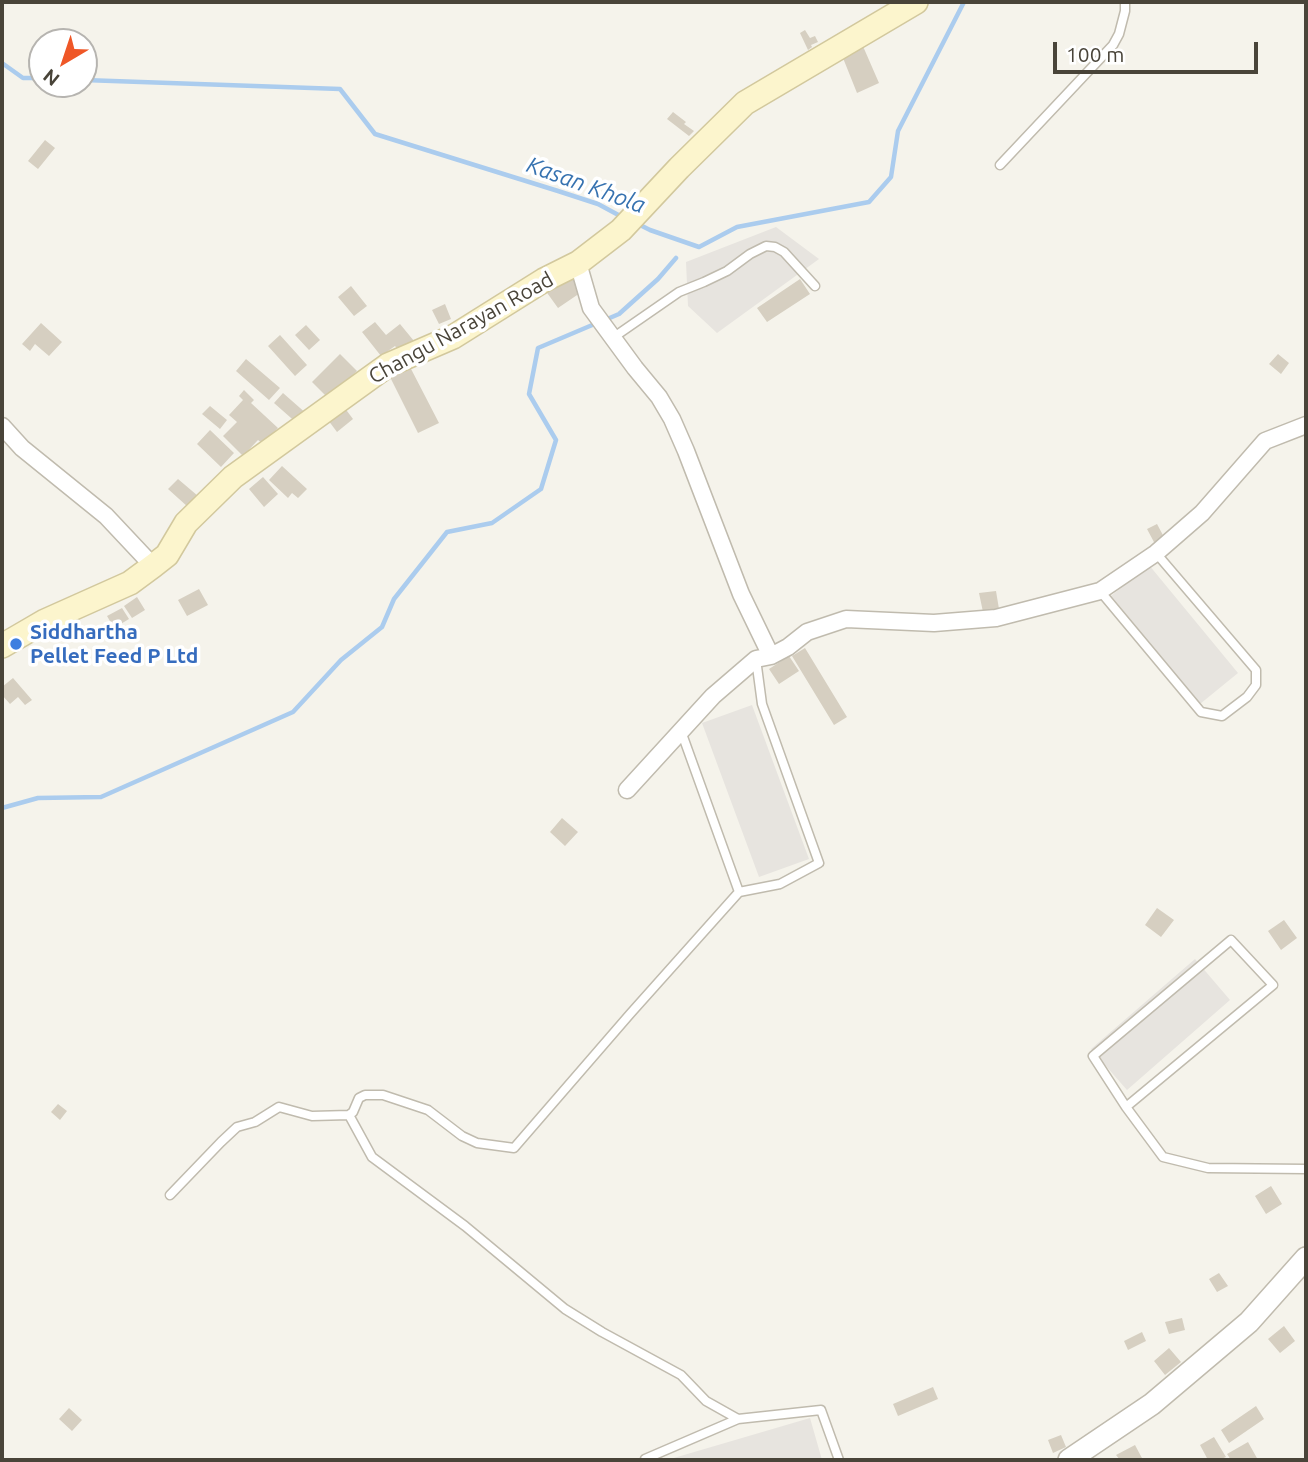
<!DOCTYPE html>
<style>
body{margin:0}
#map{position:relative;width:1308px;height:1462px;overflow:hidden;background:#f5f3eb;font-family:Ubuntu,sans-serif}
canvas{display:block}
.frame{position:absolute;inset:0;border:4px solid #494439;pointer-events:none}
.north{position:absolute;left:28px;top:28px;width:70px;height:70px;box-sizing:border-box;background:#fff;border:2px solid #b6b4b0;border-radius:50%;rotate:219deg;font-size:19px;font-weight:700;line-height:28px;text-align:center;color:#494439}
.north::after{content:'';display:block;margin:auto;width:24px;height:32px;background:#ef5727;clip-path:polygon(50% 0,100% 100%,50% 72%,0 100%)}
.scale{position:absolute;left:1053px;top:42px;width:205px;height:32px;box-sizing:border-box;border:4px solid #494439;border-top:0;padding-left:9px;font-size:21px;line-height:24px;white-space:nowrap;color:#494439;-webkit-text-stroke:5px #fff;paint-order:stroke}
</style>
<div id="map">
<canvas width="1308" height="1462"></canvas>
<div class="frame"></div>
<div class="north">N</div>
<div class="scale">100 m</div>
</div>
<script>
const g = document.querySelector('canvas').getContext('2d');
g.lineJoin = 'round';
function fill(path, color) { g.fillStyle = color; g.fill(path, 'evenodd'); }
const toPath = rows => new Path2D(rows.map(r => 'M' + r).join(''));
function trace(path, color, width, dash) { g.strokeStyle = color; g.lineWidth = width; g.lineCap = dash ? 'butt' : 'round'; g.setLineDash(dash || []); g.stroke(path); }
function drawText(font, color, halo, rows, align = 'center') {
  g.font = font + ' Ubuntu,sans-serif'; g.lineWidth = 7; g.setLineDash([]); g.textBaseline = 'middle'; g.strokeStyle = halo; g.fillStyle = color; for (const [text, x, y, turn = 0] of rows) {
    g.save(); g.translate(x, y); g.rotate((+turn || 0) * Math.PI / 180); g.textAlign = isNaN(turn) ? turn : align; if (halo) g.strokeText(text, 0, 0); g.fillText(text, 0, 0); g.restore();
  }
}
const industrial = toPath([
 [776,227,819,259,717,333,688,306,686,262],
 [1149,565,1238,673,1200,704,1111,596],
 [752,705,809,859,759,877,702,723],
 [1195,959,1230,1000,1127,1090,1091,1049],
 [810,1418,822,1460,667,1460]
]);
const stream = toPath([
 [2,63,23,78,42,78],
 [84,80,340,89,375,134,558,191,598,204,624,218],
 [638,224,650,230,699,247,737,227,869,202,891,177,898,131,964,2],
 [605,320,619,314,658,279,676,258],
 [2,808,38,798,101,797,293,712,341,660,382,627,394,599,447,532,492,523,541,489,556,440,529,394,538,348,597,323]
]);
const building = toPath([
 [805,30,810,38,815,36,818,42,811,45,812,47,808,50,800,33],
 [862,44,879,83,857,93,841,53],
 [673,112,686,122,684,124,694,131,689,136,667,119],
 [45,140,55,148,38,169,28,161],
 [570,272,583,291,558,308,545,290],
 [800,279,810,294,767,322,757,308],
 [351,286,367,306,354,316,338,297],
 [445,304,451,319,439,324,432,310],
 [375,322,386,335,400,324,414,341,400,352,395,346,381,356,362,332],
 [41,323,62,342,49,356,35,344,30,351,22,344],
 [306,325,320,340,309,350,295,335],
 [280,335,307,365,295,376,268,346],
 [340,354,357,371,329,399,312,382],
 [1278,354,1289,363,1281,374,1269,364],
 [246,359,280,388,269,400,236,371],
 [409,365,439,423,418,433,389,375],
 [244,390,254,400,251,403,278,428,263,444,258,440,243,456,223,436,237,422,229,415,243,400,239,396],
 [283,393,308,415,299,425,274,403],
 [341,403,353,419,337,432,325,416],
 [210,406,227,420,220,429,202,414],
 [210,430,234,453,221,467,197,444],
 [282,466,307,489,298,498,292,493,288,498,269,480],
 [263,477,278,494,264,507,249,489],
 [178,479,198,496,188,507,168,489],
 [1157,524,1165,539,1155,544,1147,529],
 [199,589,208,605,187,616,178,600],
 [996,591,999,609,983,612,979,593],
 [137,597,145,610,132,618,124,606],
 [122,608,129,619,114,628,107,616],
 [805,648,847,717,834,725,792,656],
 [789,656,799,671,779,684,769,669],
 [13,678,32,700,25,705,18,697,10,704,2,695,2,687],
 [562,818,578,832,565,846,550,832],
 [1157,908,1174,920,1161,937,1145,925],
 [1284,920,1297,938,1281,950,1268,931],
 [58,1104,67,1111,60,1120,51,1112],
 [1271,1186,1282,1204,1266,1214,1255,1196],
 [1219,1273,1228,1286,1217,1292,1209,1279],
 [1182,1318,1185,1330,1169,1334,1165,1322],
 [1284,1326,1295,1341,1280,1353,1268,1339],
 [1142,1332,1146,1341,1128,1350,1124,1341],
 [1169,1348,1181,1362,1165,1375,1154,1361],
 [933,1387,938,1399,898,1416,893,1404],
 [1256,1406,1264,1419,1229,1443,1221,1430],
 [69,1408,82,1420,72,1431,59,1419],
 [1061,1435,1066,1447,1053,1453,1048,1440],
 [1214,1437,1226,1457,1219,1460,1208,1460,1200,1445],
 [1248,1442,1258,1460,1231,1460,1227,1454],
 [1135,1445,1143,1460,1120,1460,1116,1455]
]);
const service = toPath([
 [1000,165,1113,45,1119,34,1125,11,1125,2],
 [614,337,679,292,704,282,727,271,750,254,766,246,775,247,784,252,815,286],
 [1100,591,1201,712,1222,716,1247,697,1256,685,1256,670,1156,553],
 [681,731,739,892,780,884,819,863,762,704,756,659],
 [1126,1107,1273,985,1231,940,1093,1056,1126,1107,1163,1157,1208,1168,1306,1169],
 [349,1115,372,1157,465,1226,565,1309,602,1332,681,1375,706,1401,738,1419],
 [170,1195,221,1142,237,1127,255,1122,279,1107,312,1116,349,1115,353,1112,359,1098,365,1095,383,1095,428,1110,462,1136,477,1143,514,1148,630,1014,739,892],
 [645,1460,645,1459,738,1419,821,1410,839,1460]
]);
const minor = toPath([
 [578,263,591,308,635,368,659,397,672,419,686,451,741,594,771,656],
 [2,426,22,448,106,516,153,566],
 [627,790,713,696,756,659,771,656,788,647,807,632,846,619,934,623,996,618,1100,591,1156,553,1202,513,1265,441,1306,425]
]);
const tertiary = toPath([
 [1069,1460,1152,1404,1249,1322,1306,1258]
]);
const secondary = toPath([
 [2,646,45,621,130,583,153,566,167,555,186,523,233,477,388,365,453,337,544,280,578,263,621,230,679,168,745,103,916,2]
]);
const markers = [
 [16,644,7,"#3f7fe0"]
];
const streetNames = [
 ["Changu Narayan Road",461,328,-29]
];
const shopNames = [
 ["Siddhartha",30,632],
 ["Pellet Feed P Ltd",30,656]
];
const waterNames = [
 ["Kasan Khola",586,185,20]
];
fill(industrial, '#e7e4df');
trace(stream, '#abccee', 4.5);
fill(building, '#d6cfc1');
trace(service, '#c0bbae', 11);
trace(minor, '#c0bbae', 19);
trace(tertiary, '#c0bbae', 24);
trace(secondary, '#d2c89d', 26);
trace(service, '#fff', 8);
trace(minor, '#fff', 16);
trace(tertiary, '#fff', 21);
trace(secondary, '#fcf5cd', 23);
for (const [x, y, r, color] of markers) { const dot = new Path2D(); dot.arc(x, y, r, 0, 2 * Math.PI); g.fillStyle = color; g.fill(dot); trace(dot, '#fff', 2.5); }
drawText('21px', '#494439', '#fff', streetNames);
drawText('bold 21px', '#366cbe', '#fff', shopNames, 'left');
drawText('italic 23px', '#3672b0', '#fff', waterNames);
</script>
